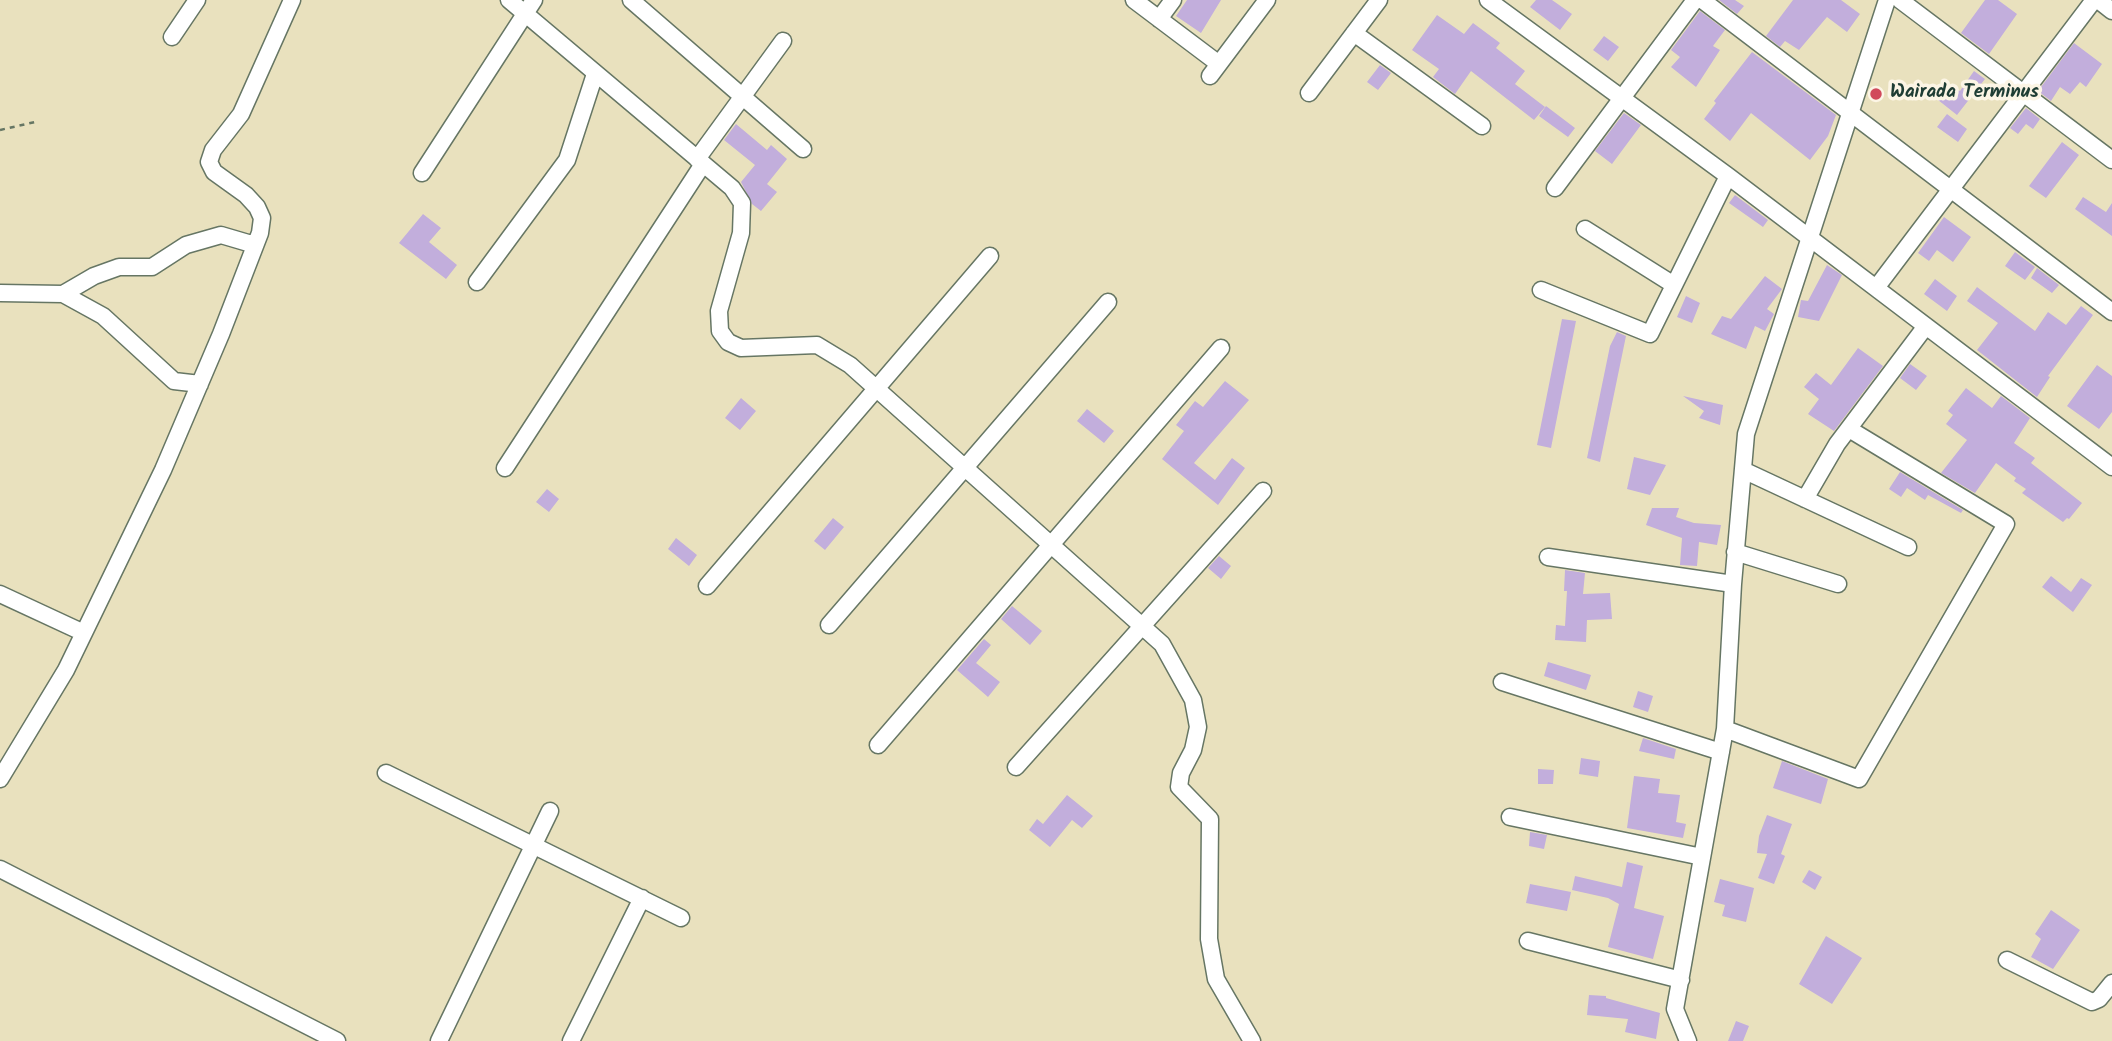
<!DOCTYPE html>
<style>
body{margin:0}
canvas{display:block;background:#e9e1be}
</style>
<canvas width="2112" height="1041"></canvas>
<script>
const g = document.querySelector('canvas').getContext('2d');
g.lineJoin = 'round';
function fill(path, color) { g.fillStyle = color; g.fill(path, 'evenodd'); }
const toPath = rows => new Path2D(rows.map(r => 'M' + r).join(''));
function trace(path, color, width, dash) { g.strokeStyle = color; g.lineWidth = width; g.lineCap = dash ? 'butt' : 'round'; g.setLineDash(dash || []); g.stroke(path); }
function drawText(font, color, halo, rows, align = 'center') {
  g.font = font + ' Kalam,sans-serif'; g.lineWidth = 7; g.setLineDash([]); g.textBaseline = 'middle'; g.strokeStyle = halo; g.fillStyle = color; for (const [text, x, y, turn = 0] of rows) {
    g.save(); g.translate(x, y); g.rotate((+turn || 0) * Math.PI / 180); g.textAlign = isNaN(turn) ? turn : align; if (halo) g.strokeText(text, 0, 0); g.fillText(text, 0, 0); g.restore();
  }
}
const building = toPath([
 [1187,0,1221,0,1201,33,1176,16],
 [1536,0,1552,0,1572,14,1560,30,1530,7],
 [1719,0,1735,0,1744,6,1737,14],
 [1793,0,1841,0,1860,14,1847,32,1827,17,1799,50,1785,41,1780,47,1766,36],
 [1985,0,1998,0,2017,14,1989,54,1961,33],
 [1700,11,1725,30,1713,46,1720,50,1696,87,1671,67,1680,57,1671,50],
 [1437,15,1464,34,1473,23,1500,43,1496,48,1525,71,1515,84,1545,107,1534,120,1471,71,1455,94,1433,77,1439,69,1412,50],
 [1604,36,1619,47,1608,61,1593,50],
 [2074,43,2102,64,2086,87,2080,82,2070,94,2060,87,2051,101,2038,91],
 [1752,52,1836,115,1828,136,1810,160,1751,113,1730,141,1704,119,1716,103,1714,101],
 [1380,65,1391,73,1378,90,1367,82],
 [1974,71,1985,79,1957,115,1933,96,1944,82,1960,91],
 [1546,106,1575,128,1568,137,1539,116],
 [2026,108,2040,119,2033,129,2026,124,2018,134,2010,128],
 [1624,113,1641,125,1612,164,1595,151],
 [1947,114,1967,129,1958,142,1937,127],
 [736,124,767,150,771,145,787,159,767,184,777,192,761,211,752,204,741,182,755,165,724,140],
 [2062,142,2079,155,2046,198,2029,186],
 [1735,195,1768,220,1763,227,1729,203],
 [2083,197,2106,212,2112,203,2112,236,2075,209],
 [423,214,441,228,429,242,457,265,446,279,399,243],
 [1944,217,1971,237,1953,262,1937,250,1929,261,1918,253],
 [2015,252,2035,267,2025,280,2005,266],
 [1827,265,1842,275,1819,321,1798,317,1801,300,1808,301],
 [2037,268,2059,285,2052,293,2031,278],
 [1765,276,1782,289,1767,309,1774,314,1765,331,1755,326,1746,349,1711,334,1722,316,1731,319],
 [1935,279,1957,296,1947,311,1924,294],
 [1977,287,2035,331,2048,312,2066,325,2081,306,2093,315,2048,376,2050,377,2037,397,1977,350,1998,323,1967,301],
 [1686,296,1700,303,1692,323,1677,317],
 [1562,319,1576,321,1551,448,1537,445],
 [1617,332,1626,336,1600,462,1587,458,1610,346],
 [1858,348,1883,366,1834,431,1808,414,1819,399,1804,387,1816,373,1831,385],
 [1910,364,1927,376,1916,390,1900,378],
 [2097,365,2112,376,2112,412,2099,429,2067,406],
 [1225,381,1249,400,1194,463,1215,480,1232,458,1245,468,1218,505,1162,459,1184,431,1176,425,1195,401,1203,407],
 [1966,388,1992,408,2001,396,2030,418,2014,443,2035,458,2031,463,2082,503,2069,519,2067,518,2063,522,2022,493,2026,489,2014,481,2016,478,1996,463,1975,493,1941,473,1967,440,1946,424,1953,415,1948,411],
 [1683,396,1723,405,1720,425,1699,418,1704,411],
 [741,398,756,411,740,430,725,418],
 [1087,409,1114,431,1104,443,1077,421],
 [1634,457,1666,465,1650,495,1627,489],
 [1900,472,1963,510,1961,513,1928,495,1925,500,1907,488,1901,497,1889,489],
 [547,489,559,499,549,512,536,502],
 [1652,508,1679,508,1676,517,1694,523,1721,525,1717,545,1699,542,1697,566,1680,565,1682,538,1646,525],
 [833,518,844,527,825,550,814,541],
 [676,538,697,555,689,566,668,549],
 [1219,556,1231,566,1221,579,1208,568],
 [1565,570,1585,573,1583,594,1610,593,1612,619,1587,620,1586,642,1555,640,1556,625,1565,626,1567,591,1564,591],
 [2051,576,2071,592,2081,578,2092,585,2073,612,2042,587],
 [1012,606,1042,631,1030,645,1001,619],
 [984,639,991,645,976,663,1000,682,988,697,957,670],
 [1548,662,1591,675,1586,690,1544,676],
 [1638,691,1653,696,1648,712,1633,707],
 [1643,738,1676,749,1674,759,1639,751],
 [1581,758,1600,761,1598,777,1579,774],
 [1782,761,1828,779,1821,804,1773,788],
 [1538,769,1554,770,1553,784,1538,784],
 [1634,776,1660,779,1658,793,1680,795,1676,822,1686,824,1683,838,1627,828],
 [1067,795,1093,816,1082,828,1072,820,1050,847,1029,830,1037,819,1043,824],
 [1767,815,1792,824,1781,854,1785,856,1774,884,1758,878,1767,854,1757,853,1759,836],
 [1530,832,1547,835,1544,849,1529,846],
 [1627,862,1643,866,1634,908,1664,916,1653,959,1608,947,1619,904,1608,898,1572,890,1575,876,1622,887],
 [1809,870,1822,877,1815,890,1802,882],
 [1720,879,1754,888,1746,922,1722,916,1725,905,1714,902],
 [1530,884,1571,892,1567,911,1526,903],
 [2051,910,2080,930,2053,969,2031,957,2041,939,2035,934],
 [1826,936,1862,958,1832,1004,1799,984],
 [1589,995,1606,996,1606,998,1660,1013,1656,1039,1625,1032,1628,1019,1587,1015],
 [1736,1021,1749,1026,1743,1041,1728,1041]
]);
const path = toPath([
 [0,130,35,122]
]);
const minor = toPath([
 [509,0,732,188,742,203,741,233,719,311,720,331,728,342,741,348,817,345,850,365,1162,644,1193,700,1198,727,1193,750,1181,773,1179,787,1210,819,1209,939,1216,979,1252,1041],
 [631,0,803,149],
 [1134,0,1219,64],
 [1488,0,1728,176,2112,467],
 [1702,0,2112,312],
 [1900,0,2112,160],
 [2098,0,2112,11],
 [1159,19,1173,0],
 [1354,33,1482,126],
 [172,37,197,0],
 [1210,76,1267,0],
 [1309,93,1379,0],
 [697,159,783,41],
 [422,173,534,0],
 [1555,188,1695,0],
 [1585,229,1674,285],
 [477,282,567,160,595,74],
 [1876,288,2094,0],
 [1541,290,1650,334,1728,176],
 [0,293,63,294,103,316,174,381,200,384],
 [63,294,94,276,119,267,152,267,186,245,221,235,255,245],
 [505,468,703,164],
 [1743,470,1908,547],
 [1805,499,1837,444,1926,326],
 [1735,552,1838,584],
 [1548,557,1733,584],
 [707,586,990,256],
 [0,594,84,633],
 [829,625,1108,302],
 [1502,682,1721,752],
 [1725,729,1859,779,2006,524,1849,429],
 [878,745,1221,348],
 [1016,767,1263,491],
 [386,773,681,918],
 [0,779,66,670,163,470,221,334,260,233,262,218,257,207,246,195,214,172,209,162,213,150,241,114,292,0],
 [1510,817,1702,857],
 [0,869,337,1041],
 [1528,941,1681,980],
 [2007,960,2092,1002,2099,999,2112,983],
 [439,1041,550,811],
 [571,1041,642,898],
 [1688,1041,1675,1009,1725,729,1733,584,1746,434,1887,0]
]);
const markers = [
 [1876,94,7,"#d1495b"]
];
const poiNames = [
 ["Wairada Terminus",1890,94]
];
fill(building, '#c2aedc');
trace(minor, '#667664', 19);
trace(path, '#667664', 2.5, [5, 5]);
trace(minor, '#fff', 16);
for (const [x, y, r, color] of markers) { const dot = new Path2D(); dot.arc(x, y, r, 0, 2 * Math.PI); g.fillStyle = color; g.fill(dot); trace(dot, '#fcf5e5', 2.5); }
drawText('bold 19px', '#1f3d34', '#fcf5e5', poiNames, 'left');
</script>
